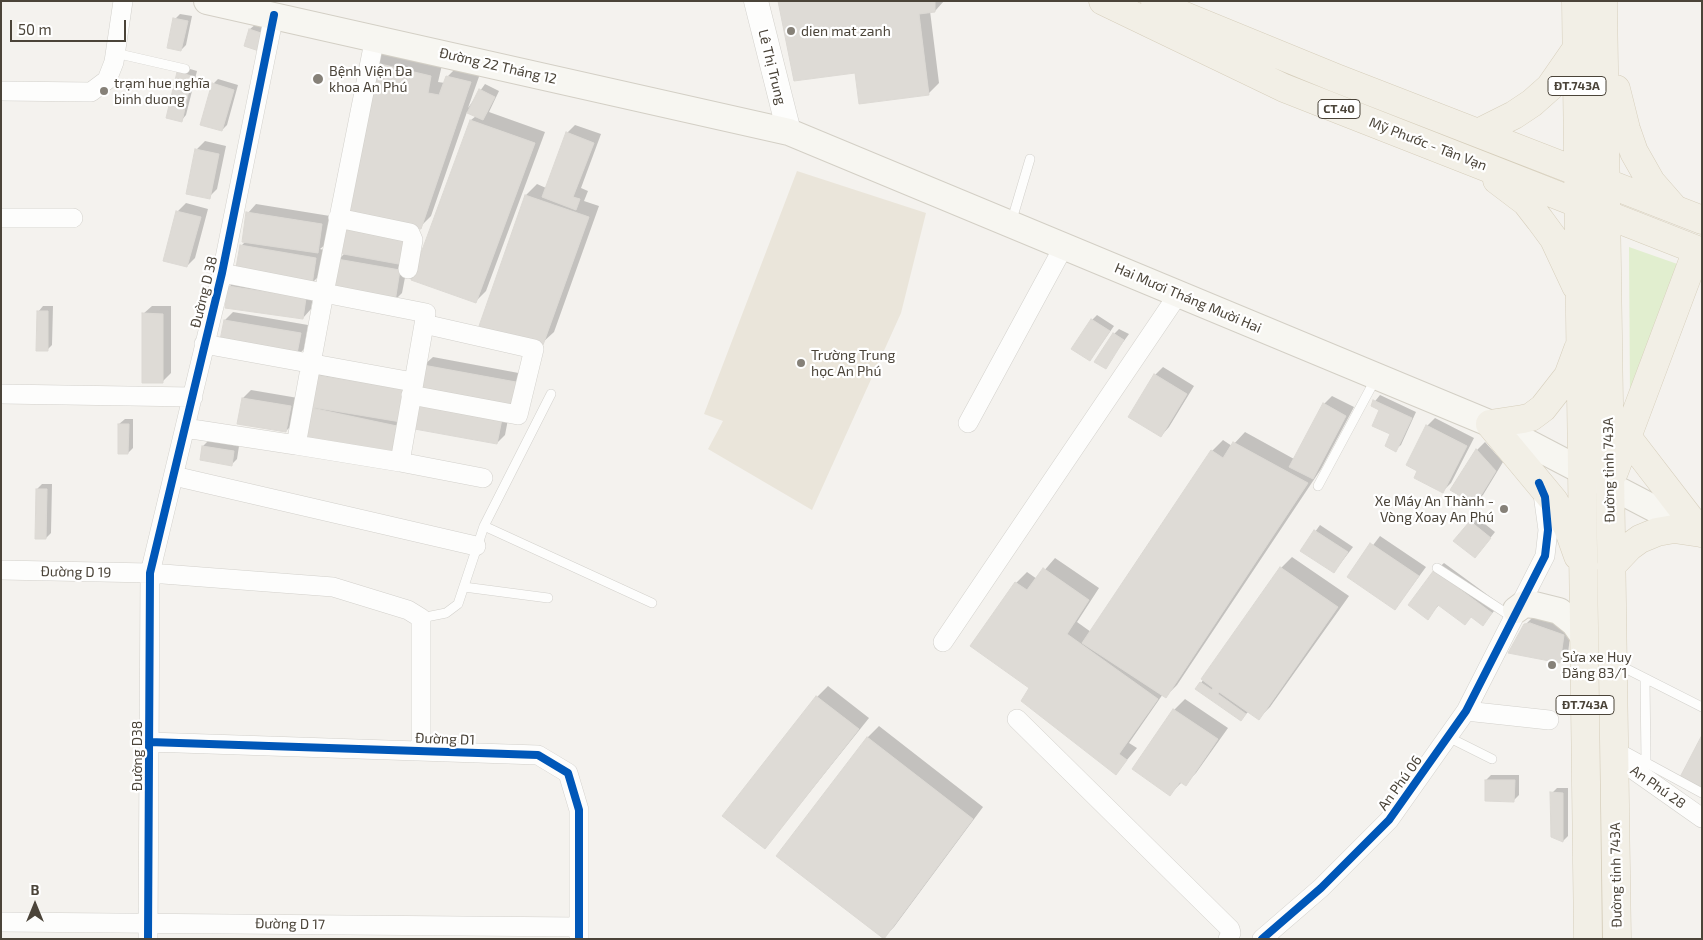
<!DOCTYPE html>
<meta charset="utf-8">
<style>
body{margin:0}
#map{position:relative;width:1703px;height:940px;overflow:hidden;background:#f4f2ee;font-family:"Exo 2",sans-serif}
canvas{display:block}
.frame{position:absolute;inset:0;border:2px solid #4b4439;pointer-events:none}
.north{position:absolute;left:10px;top:880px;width:50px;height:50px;-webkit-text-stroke:4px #fff;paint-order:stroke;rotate:0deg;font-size:14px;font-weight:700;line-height:20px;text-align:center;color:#4b4439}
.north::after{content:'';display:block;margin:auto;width:18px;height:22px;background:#4b4439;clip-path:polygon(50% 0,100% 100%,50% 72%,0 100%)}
.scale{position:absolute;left:10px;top:20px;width:116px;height:22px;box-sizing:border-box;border:2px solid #4b4439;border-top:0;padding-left:6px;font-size:15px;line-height:18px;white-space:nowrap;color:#4b4439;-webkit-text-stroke:4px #fff;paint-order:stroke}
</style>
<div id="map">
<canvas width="1703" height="940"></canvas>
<div class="frame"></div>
<div class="north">B</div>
<div class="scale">50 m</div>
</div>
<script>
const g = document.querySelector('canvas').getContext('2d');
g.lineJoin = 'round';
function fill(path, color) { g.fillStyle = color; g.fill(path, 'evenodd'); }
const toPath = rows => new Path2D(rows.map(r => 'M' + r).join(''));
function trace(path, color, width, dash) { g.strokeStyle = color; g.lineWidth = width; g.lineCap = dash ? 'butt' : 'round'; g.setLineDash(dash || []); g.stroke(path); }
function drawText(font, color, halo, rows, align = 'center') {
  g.font = font + ' "Exo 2",sans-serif'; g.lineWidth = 4.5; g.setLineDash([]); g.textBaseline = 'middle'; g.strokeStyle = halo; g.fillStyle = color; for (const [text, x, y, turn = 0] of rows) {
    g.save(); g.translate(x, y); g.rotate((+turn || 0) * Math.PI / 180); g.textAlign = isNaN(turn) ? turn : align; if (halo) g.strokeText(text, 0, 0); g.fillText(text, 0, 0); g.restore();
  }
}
const education = toPath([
 [797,171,926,213,901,313,812,510,708,449,723,421,704,414]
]);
const green = toPath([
 [1629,247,1683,266,1630,397]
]);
const shadow = toPath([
 [780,1,944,1,935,11,930,11,939,83,928,94,856,71],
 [180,14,192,16,186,45,181,50,175,19],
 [256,24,272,29,245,45,250,29],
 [384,52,442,65,438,82,445,83,447,77,458,66,481,71,468,108,485,84,499,91,489,112,545,132,486,291,475,302,471,120,476,116,467,112,431,216,420,227,373,63],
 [183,67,197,71,186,115,181,121,178,73],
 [218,79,238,85,227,125,222,130,213,84],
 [575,125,601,134,581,188,588,191,584,201,599,206,554,332,542,343,526,195,537,184,546,188,567,133],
 [205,141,226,146,217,189,209,197,196,150],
 [186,203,208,209,195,258,187,266,177,212],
 [256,204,330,216,326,244,320,249,324,250,319,276,311,284,241,246,246,241,248,213],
 [352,221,408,262,402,293,394,301,338,260,345,253,344,230],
 [237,279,314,290,311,309,303,318,229,287],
 [43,306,53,306,52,345,47,350,38,312],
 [152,306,171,306,171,373,162,382,143,314],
 [233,312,308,325,304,349,296,358,225,320],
 [1097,315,1114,326,1090,360,1092,320],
 [1119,329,1129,334,1105,367,1114,334],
 [433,357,524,374,510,409,505,435,497,443,424,365],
 [325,367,413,382,399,445,391,453,313,409,316,406,317,376],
 [1163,367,1194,386,1169,427,1161,436,1155,375],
 [251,390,298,398,294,423,286,431,243,398],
 [1380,395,1416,412,1401,445,1395,450,1392,433,1381,410,1372,405],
 [1332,396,1354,407,1321,469,1177,685,1166,696,1163,694,1129,743,1137,748,1116,773,1030,688,971,645,1016,583,1027,572,1037,579,1055,558,1099,588,1077,622,1091,632,1212,451,1223,440,1232,446,1245,432,1294,459,1324,404],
 [1435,418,1474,438,1451,483,1443,491,1419,470,1427,426],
 [125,419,133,419,133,448,128,453,119,424],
 [208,441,239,446,237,459,232,464,203,446],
 [1485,442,1503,462,1483,495,1474,503,1477,450],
 [42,484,52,484,51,533,46,538,37,489],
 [1476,517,1495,532,1480,551,1471,522],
 [1320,525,1353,547,1334,572,1302,550],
 [1380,536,1426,567,1395,609,1349,577],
 [1292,557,1349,596,1270,707,1259,718,1249,711,1240,720,1201,683,1281,568],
 [1444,563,1500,604,1483,624,1472,616,1440,604,1427,618,1435,571],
 [1533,617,1571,627,1568,654,1559,662,1525,625],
 [828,686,869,718,765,848,817,697],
 [1185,699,1228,728,1196,773,1185,784,1182,782,1170,794,1133,769,1174,710],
 [879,726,983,807,894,927,883,938,778,856,868,737],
 [1491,775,1519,775,1519,795,1514,800,1486,780],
 [1557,788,1568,788,1568,836,1563,841,1552,793]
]);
const building = toPath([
 [778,1,935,1,935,12,919,14,929,95,859,104,855,73,794,81,778,1],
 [173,18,188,21,181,51,167,48,173,18],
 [249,29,267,35,262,52,244,46,249,29],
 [372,62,431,76,428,93,439,95,446,76,471,82,421,229,346,217,372,62],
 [177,72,192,76,182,122,166,118,177,72],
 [212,83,234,90,222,131,200,125,212,83],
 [479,89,495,97,483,120,467,113,479,89],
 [470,120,535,143,476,303,411,280,470,120],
 [566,132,594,143,573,197,580,199,576,210,542,197,566,132],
 [195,149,219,154,210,199,186,194,195,149],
 [525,195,589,217,543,345,479,326,525,195],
 [176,211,201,217,187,267,163,261,176,211],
 [246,212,322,224,318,253,242,242,246,212],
 [343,229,408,241,404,265,338,253,343,229],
 [240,245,316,258,312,285,235,273,240,245],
 [337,259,400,270,395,302,332,292,337,259],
 [228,286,306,298,303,319,225,308,228,286],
 [37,311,48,311,48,351,36,351,37,311],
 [142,313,163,314,163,383,142,383,142,313],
 [1091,319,1110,331,1090,361,1071,349,1091,319],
 [224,320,301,333,296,359,219,345,224,320],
 [1113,333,1124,340,1106,369,1094,362,1113,333],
 [423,365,516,382,511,411,418,394,423,365],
 [1154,374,1187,394,1161,437,1128,417,1154,374],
 [316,375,406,390,401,422,311,407,316,375],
 [242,398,291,406,286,432,237,424,242,398],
 [414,398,503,414,497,444,409,428,414,398],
 [1373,400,1412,418,1396,452,1385,446,1390,434,1372,426,1379,410,1371,406,1373,400],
 [1323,403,1346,416,1313,479,1289,467,1323,403],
 [312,408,397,426,391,455,306,437,312,408],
 [118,424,129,424,128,454,118,454,118,424],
 [1426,425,1467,446,1443,493,1414,478,1417,471,1406,465,1426,425],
 [1233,442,1308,483,1166,698,1082,643,1211,450,1223,458,1233,442],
 [202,446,234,451,232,466,200,460,202,446],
 [1476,449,1496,471,1475,505,1450,490,1476,449],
 [36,489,47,489,46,539,35,539,36,489],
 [1470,521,1491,538,1475,558,1453,541,1470,521],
 [1314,530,1348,552,1334,573,1300,551,1314,530],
 [1370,543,1419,576,1395,610,1347,577,1370,543],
 [1280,567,1338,607,1259,720,1219,692,1218,694,1246,714,1241,721,1195,689,1200,682,1212,690,1213,688,1201,679,1280,567],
 [1043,568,1089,600,1067,634,1158,699,1119,754,1127,760,1116,775,1021,701,1029,688,970,646,1015,582,1027,590,1043,568],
 [1434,570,1492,613,1483,626,1471,617,1465,625,1438,605,1428,620,1408,605,1434,570],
 [1530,623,1564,635,1560,663,1508,653,1524,624,1530,623],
 [816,696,859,729,765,849,722,816,816,696],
 [1173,709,1218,739,1186,786,1180,782,1170,796,1132,769,1173,709],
 [1702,735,1702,791,1679,779,1702,735],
 [867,737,973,819,884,939,776,856,867,737],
 [1485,780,1515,780,1514,802,1485,801,1485,780],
 [1550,792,1563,793,1563,842,1551,837,1550,792]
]);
const service = toPath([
 [115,53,185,69],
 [1011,223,1030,159],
 [1318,486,1376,378],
 [484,526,652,603],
 [1437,568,1512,617],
 [464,587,548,598],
 [421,618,446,613,458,604,484,526,551,394],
 [1617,664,1702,707],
 [1645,679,1646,762],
 [1448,737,1492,759],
 [1619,748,1702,793]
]);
const minor = toPath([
 [1,91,91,92,107,80,114,62,123,1],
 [1,218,73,218],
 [338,218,410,233,413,240,408,269],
 [222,273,426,313,400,462,296,445],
 [204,344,413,382],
 [1,394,193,397],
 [411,395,518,415,534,349,424,324],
 [968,423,1064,246],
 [185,428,296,445,324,293,375,37],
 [400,462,483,478],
 [174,476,476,546],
 [1,570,150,573,333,587,408,610,421,618,421,751],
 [943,642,1179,293],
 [1466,711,1549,720],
 [1017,719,1230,929,1231,933,1228,939],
 [149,742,538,755,568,773,579,810,579,939],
 [1614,756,1702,818],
 [1,922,579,927],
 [148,939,150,573,222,273,274,15],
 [1262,939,1321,888,1389,820,1466,711,1545,556,1548,530,1543,494]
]);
const tertiary = toPath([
 [756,1,789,132]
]);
const secondary = toPath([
 [207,1,789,132,1496,426,1701,533],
 [1516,610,1524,604,1535,605,1559,611,1574,623,1585,639]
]);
const primary = toPath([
 [1103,1,1284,88,1702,252],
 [1155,1,1170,10,1336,78,1702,220],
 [1576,1,1588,939],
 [1603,1,1617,939],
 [1616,89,1626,129,1634,152,1651,182,1672,206],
 [1478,133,1514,115,1532,103,1550,87,1577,48],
 [1497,180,1526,202,1540,220,1554,239,1576,286],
 [1490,424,1554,501,1568,528,1578,556],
 [1490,424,1523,419,1531,417,1543,408,1568,376,1578,349],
 [1618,425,1701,533],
 [1614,472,1697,250],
 [1611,566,1629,547,1640,539,1657,532,1674,529,1701,533]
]);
const cycleway = toPath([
 [149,742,538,755,568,773,579,810,579,939],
 [148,939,150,573,222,273,274,15],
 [1262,939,1321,888,1389,820,1466,711,1545,556,1548,530,1545,497,1539,483]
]);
const markers = [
 [791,31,5,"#868178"],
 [318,79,6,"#868178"],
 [104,91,5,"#868178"],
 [801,363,5,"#868178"],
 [1504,509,5,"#868178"],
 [1552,665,5,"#868178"]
];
const shields = [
 [1577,86,58],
 [1339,109,42],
 [1585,705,58]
];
const shieldNames = [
 ["ĐT.743A",1577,86],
 ["CT.40",1339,109],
 ["ĐT.743A",1585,705]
];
const poiNames = [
 ["dien mat zanh",801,31],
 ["Bệnh Viện Đa",329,71],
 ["khoa An Phú",329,87],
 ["trạm hue nghĩa",114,83],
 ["binh duong",114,99],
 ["Trường Trung",811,355],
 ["học An Phú",811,371],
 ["Xe Máy An Thành -",1494,501,"right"],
 ["Vòng Xoay An Phú",1494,517,"right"],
 ["Sửa xe Huy",1562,657],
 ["Đăng 83/1",1562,673]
];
const streetNames = [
 ["Đường 22 Tháng 12",498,66,13],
 ["Lê Thị Trung",772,67,76],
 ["Mỹ Phước - Tân Vạn",1428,144,21],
 ["Đường D 38",204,292,-76],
 ["Hai Mươi Tháng Mười Hai",1188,298,23],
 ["Đường tỉnh 743A",1609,470,-91],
 ["Đường D 19",76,572,1],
 ["Đường D1",445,739,2],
 ["Đường D38",137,756,-90],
 ["An Phú 06",1400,783,-54],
 ["An Phú 28",1658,787,35],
 ["Đường tỉnh 743A",1616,875,-91],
 ["Đường D 17",290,924,1]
];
fill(education, '#eae5da');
fill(green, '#e1eecf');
fill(shadow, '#0003');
fill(building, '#dedbd6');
trace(building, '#dcd9d4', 1);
trace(service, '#d2d0cb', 10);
trace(minor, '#d2d0cb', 20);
trace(tertiary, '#d2d0cb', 25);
trace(secondary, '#d3cfc5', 28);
trace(primary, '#d6cebb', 29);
trace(service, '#fdfdfc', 9);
trace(minor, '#fdfdfc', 19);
trace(tertiary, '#fdfdfc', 24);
trace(secondary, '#f7f6f1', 26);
trace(primary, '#f2efe6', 28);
trace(cycleway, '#0057b8', 8);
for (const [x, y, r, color] of markers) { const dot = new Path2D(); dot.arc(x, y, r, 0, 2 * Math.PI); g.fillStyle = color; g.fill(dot); trace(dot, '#fff', 2); }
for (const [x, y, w] of shields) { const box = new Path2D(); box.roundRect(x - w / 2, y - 9.5, w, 19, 4); g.fillStyle = '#fff'; g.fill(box); trace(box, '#4b4439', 1); }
drawText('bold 12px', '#4b4439', null, shieldNames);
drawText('14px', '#4b4439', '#fff', poiNames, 'left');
drawText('14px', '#4b4439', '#fff', streetNames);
</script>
